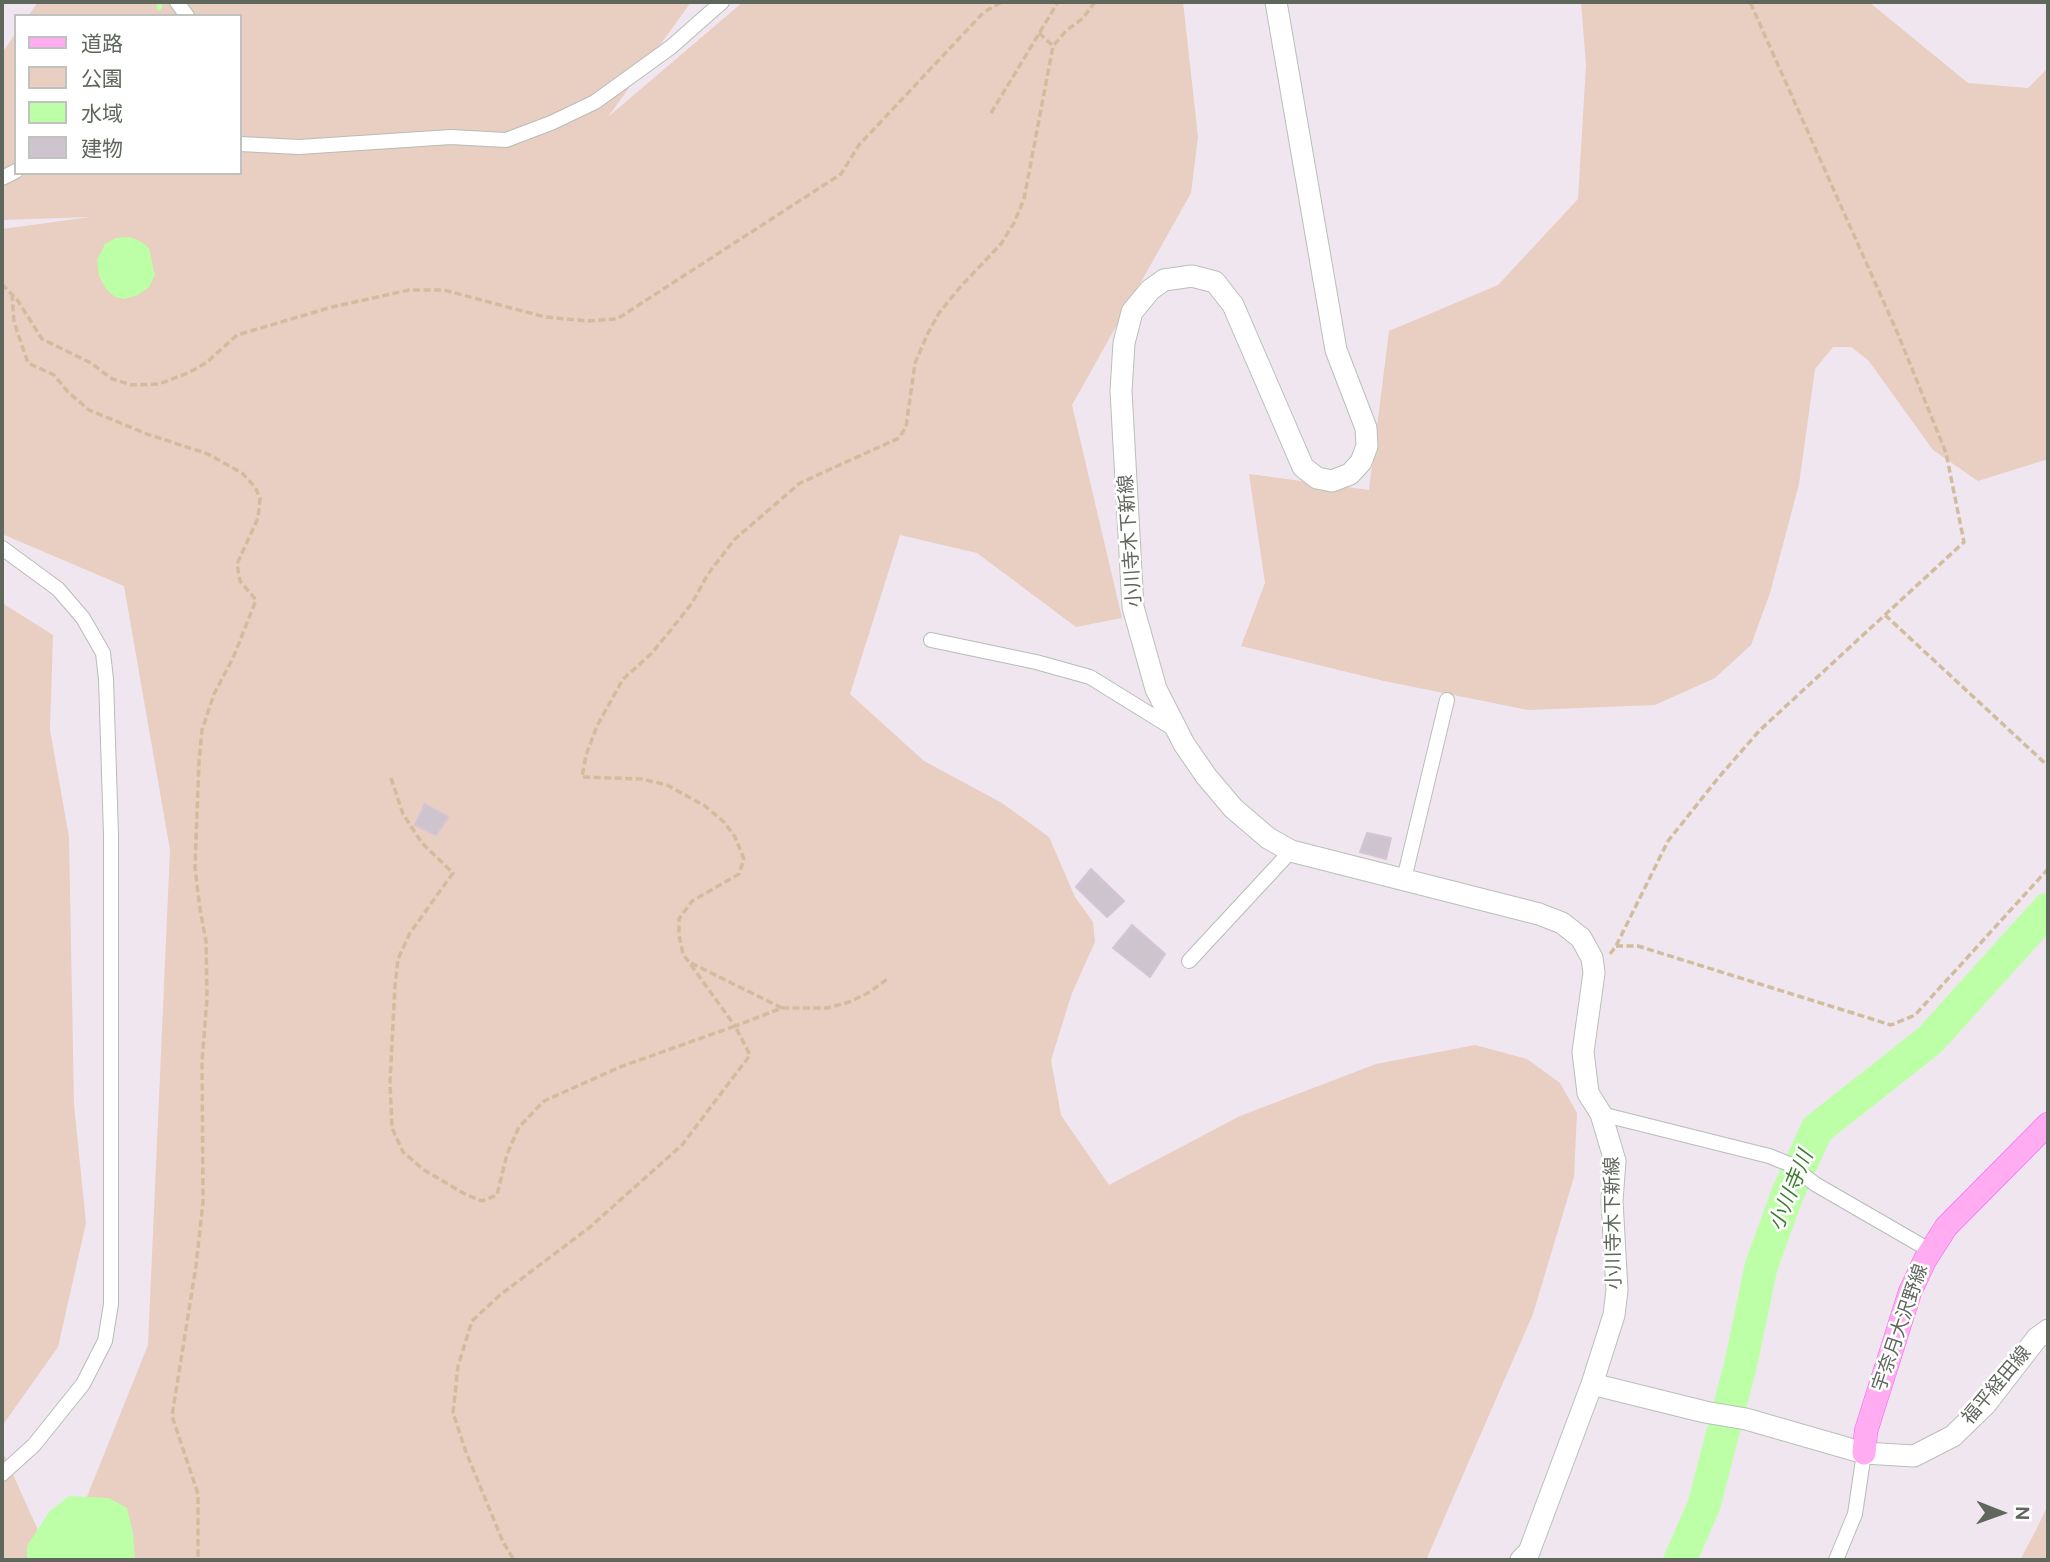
<!DOCTYPE html>
<meta charset="utf-8">
<style>
body{margin:0}
#map{position:relative;width:2050px;height:1562px;overflow:hidden;background:#f0e6ef;font-family:"DM Sans","Noto Sans JP",sans-serif}
canvas{display:block}
.frame{position:absolute;inset:0;border:4px solid #5f675d;pointer-events:none}
.legend{position:absolute;left:14px;top:14px;width:228px;height:161px;box-sizing:border-box;background:#fff;border:2px solid #bfc2be;margin:0;padding:9px 12px;list-style:none;font-size:21px;color:#5f675d}
.legend li{display:flex;align-items:center;gap:14px;height:35px}
.legend b{width:35px;border:2px solid #bfc2be}
.north{position:absolute;left:1966px;top:1478px;width:70px;height:70px;-webkit-text-stroke:5px #fff;paint-order:stroke;rotate:91deg;font-size:19px;font-weight:700;line-height:28px;text-align:center;color:#5f675d}
.north::after{content:'';display:block;margin:auto;width:24px;height:32px;background:#5f675d;clip-path:polygon(50% 0,100% 100%,50% 72%,0 100%)}
</style>
<div id="map">
<canvas width="2050" height="1562"></canvas>
<div class="frame"></div>
<ul class="legend">
<li><b style="height:9px;background:#ffacf2"></b>道路</li>
<li><b style="height:19px;background:#e9cec2"></b>公園</li>
<li><b style="height:19px;background:#bdffa7"></b>水域</li>
<li><b style="height:19px;background:#cec4ce"></b>建物</li>
</ul>
<div class="north">N</div>
</div>
<script>
const g = document.querySelector('canvas').getContext('2d');
g.lineJoin = 'round';
function fill(path, color) { g.fillStyle = color; g.fill(path, 'evenodd'); }
const toPath = rows => new Path2D(rows.map(r => 'M' + r).join(''));
function trace(path, color, width, dash) { g.strokeStyle = color; g.lineWidth = width; g.lineCap = dash ? 'butt' : 'round'; g.setLineDash(dash || []); g.stroke(path); }
function drawText(font, color, halo, rows, align = 'center') {
  g.font = font + ' "DM Sans","Noto Sans JP",sans-serif'; g.lineWidth = 5; g.setLineDash([]); g.textBaseline = 'middle'; g.strokeStyle = halo; g.fillStyle = color; for (const [text, x, y, turn = 0] of rows) {
    g.save(); g.translate(x, y); g.rotate((+turn || 0) * Math.PI / 180); g.textAlign = isNaN(turn) ? turn : align; if (halo) g.strokeText(text, 0, 0); g.fillText(text, 0, 0); g.restore();
  }
}
const green = toPath([
 [38,2,691,2,608,117,743,2,1183,2,1198,137,1191,193,1072,405,1122,618,1076,627,977,553,900,535,850,694,924,761,1002,803,1049,837,1075,897,1093,922,1095,942,1072,993,1051,1060,1061,1115,1109,1185,1240,1116,1376,1064,1475,1045,1527,1059,1560,1083,1577,1113,1574,1177,1533,1314,1426,1560,103,1560,76,1524,148,1345,170,850,124,586,2,534,2,229,91,217,2,220,2,53,16,33,16,173,240,173,240,16,28,16],
 [1581,2,1869,2,1968,83,2028,88,2048,68,2048,459,1978,481,1933,450,1868,360,1851,347,1833,347,1815,369,1799,484,1770,593,1751,645,1715,678,1655,705,1528,710,1384,681,1241,646,1265,583,1249,474,1369,490,1389,331,1498,285,1578,199,1586,65],
 [2,603,53,635,50,730,69,837,74,1105,86,1223,58,1347,2,1426],
 [2,1450,50,1557,53,1560,2,1560],
 [2048,1505,2048,1560,2020,1560,2035,1532]
]);
const water = toPath([
 [129,237,140,241,149,248,155,275,149,287,138,295,124,299,115,297,106,289,99,276,97,260,105,244,116,238],
 [69,1496,109,1498,127,1508,133,1533,135,1560,27,1560,27,1546,49,1512]
]);
const stream = toPath([
 [159,8,160,2]
]);
const river = toPath([
 [1680,1560,1704,1505,1741,1363,1761,1267,1787,1195,1817,1129,1930,1040,2048,909]
]);
const building = toPath([
 [425,804,448,817,436,835,415,825,425,804],
 [1367,833,1391,838,1386,859,1360,852,1367,833],
 [1091,869,1124,901,1107,917,1076,887,1091,869],
 [1132,925,1165,954,1150,977,1113,948,1132,925]
]);
const path = toPath([
 [1039,33,1053,46,1066,31,1083,18,1095,2],
 [991,113,1058,2],
 [2,284,18,301,42,339,91,363,112,379,132,385,159,384,188,373,206,363,237,335,332,307,409,290,444,290,545,317,588,321,617,319,841,174,859,145,984,12,1002,2],
 [12,294,14,322,28,363,54,375,68,392,89,410,147,434,208,454,242,473,255,487,260,498,258,518,237,564,240,581,256,600,233,658,214,694,202,730,199,761,195,868,200,909,206,941,207,999,202,1061,203,1202,196,1266,172,1416,198,1494,198,1560],
 [1885,615,2048,766],
 [391,778,403,814,422,843,453,873,410,933,398,959,395,986,390,1082,392,1128,403,1152,424,1170,465,1194,482,1201,497,1195,507,1154,519,1127,544,1101,620,1067,735,1026,750,1055,682,1145,590,1227,500,1295,472,1321,458,1366,453,1413,466,1452,503,1542,514,1560],
 [1616,946,1638,946,1891,1025,1915,1015,2048,869],
 [1610,954,1616,946,1668,841,1719,777,1760,730,1964,542,1946,453,1898,334,1750,2],
 [691,963,782,1008,735,1026,683,954,679,935,679,919,692,901,739,874,744,859,735,837,724,822,705,806,667,785,642,779,582,777,586,755,597,726,623,679,651,654,670,631,692,603,708,574,735,539,800,483,899,438,906,427,915,363,928,333,939,313,961,286,1001,244,1014,223,1024,199,1053,46],
 [782,1008,827,1008,849,1002,870,992,887,979]
]);
const street = toPath([
 [177,2,187,16],
 [240,144,299,147,451,137,506,140,551,123,595,102,671,47,722,2],
 [2,178,16,171],
 [2,548,58,589,83,618,103,653,106,679,111,835,111,1304,105,1341,83,1384,34,1445,2,1474],
 [931,640,1036,662,1090,677,1174,729],
 [1404,879,1447,700],
 [1189,961,1291,851],
 [1601,1114,1769,1156,1789,1164,1815,1184,1931,1251],
 [1836,1560,1855,1514,1864,1453]
]);
const secondary = toPath([
 [1276,2,1336,350,1366,428,1367,446,1361,462,1350,474,1332,481,1317,478,1303,467,1233,305,1215,282,1192,276,1164,280,1150,290,1132,312,1124,343,1121,391,1133,607,1156,689,1184,744,1206,776,1233,808,1268,838,1291,851,1539,914,1562,923,1581,938,1592,958,1594,973,1583,1052,1588,1093,1601,1114,1615,1161,1612,1201,1617,1290,1614,1315,1592,1384,1705,1412,1746,1419,1864,1453,1914,1456,1953,1436,1985,1405,2037,1338,2048,1330],
 [1521,1560,1529,1552,1592,1384]
]);
const primary = toPath([
 [1864,1453,1866,1431,1910,1292,1925,1260,1946,1227,2048,1124]
]);
const streetNames = [
 ["小川寺木下新線",1131,541,-94],
 ["小川寺木下新線",1614,1223,-91],
 ["宇奈月大沢野線",1901,1328,-71],
 ["福平経田線",1997,1386,-50]
];
const waterNames = [
 ["小川寺川",1792,1191,-68]
];
fill(green, '#e9cec2');
fill(water, '#bdffa7');
trace(stream, '#bdffa7', 5);
trace(river, '#bdffa7', 33);
fill(building, '#cec4ce');
trace(building, '#d6c4d5', 2);
trace(street, '#b6bdb6', 16);
trace(secondary, '#b8c0b7', 23);
trace(primary, '#f858f1', 24);
trace(path, '#d1bd9e', 3.5, [7, 3.5]);
trace(street, '#fff', 14);
trace(secondary, '#fff', 21);
trace(primary, '#ffacf2', 23);
drawText('19px', '#5f675d', '#fff', streetNames);
drawText('italic 21px', '#3d7f2f', '#fff', waterNames);
</script>
